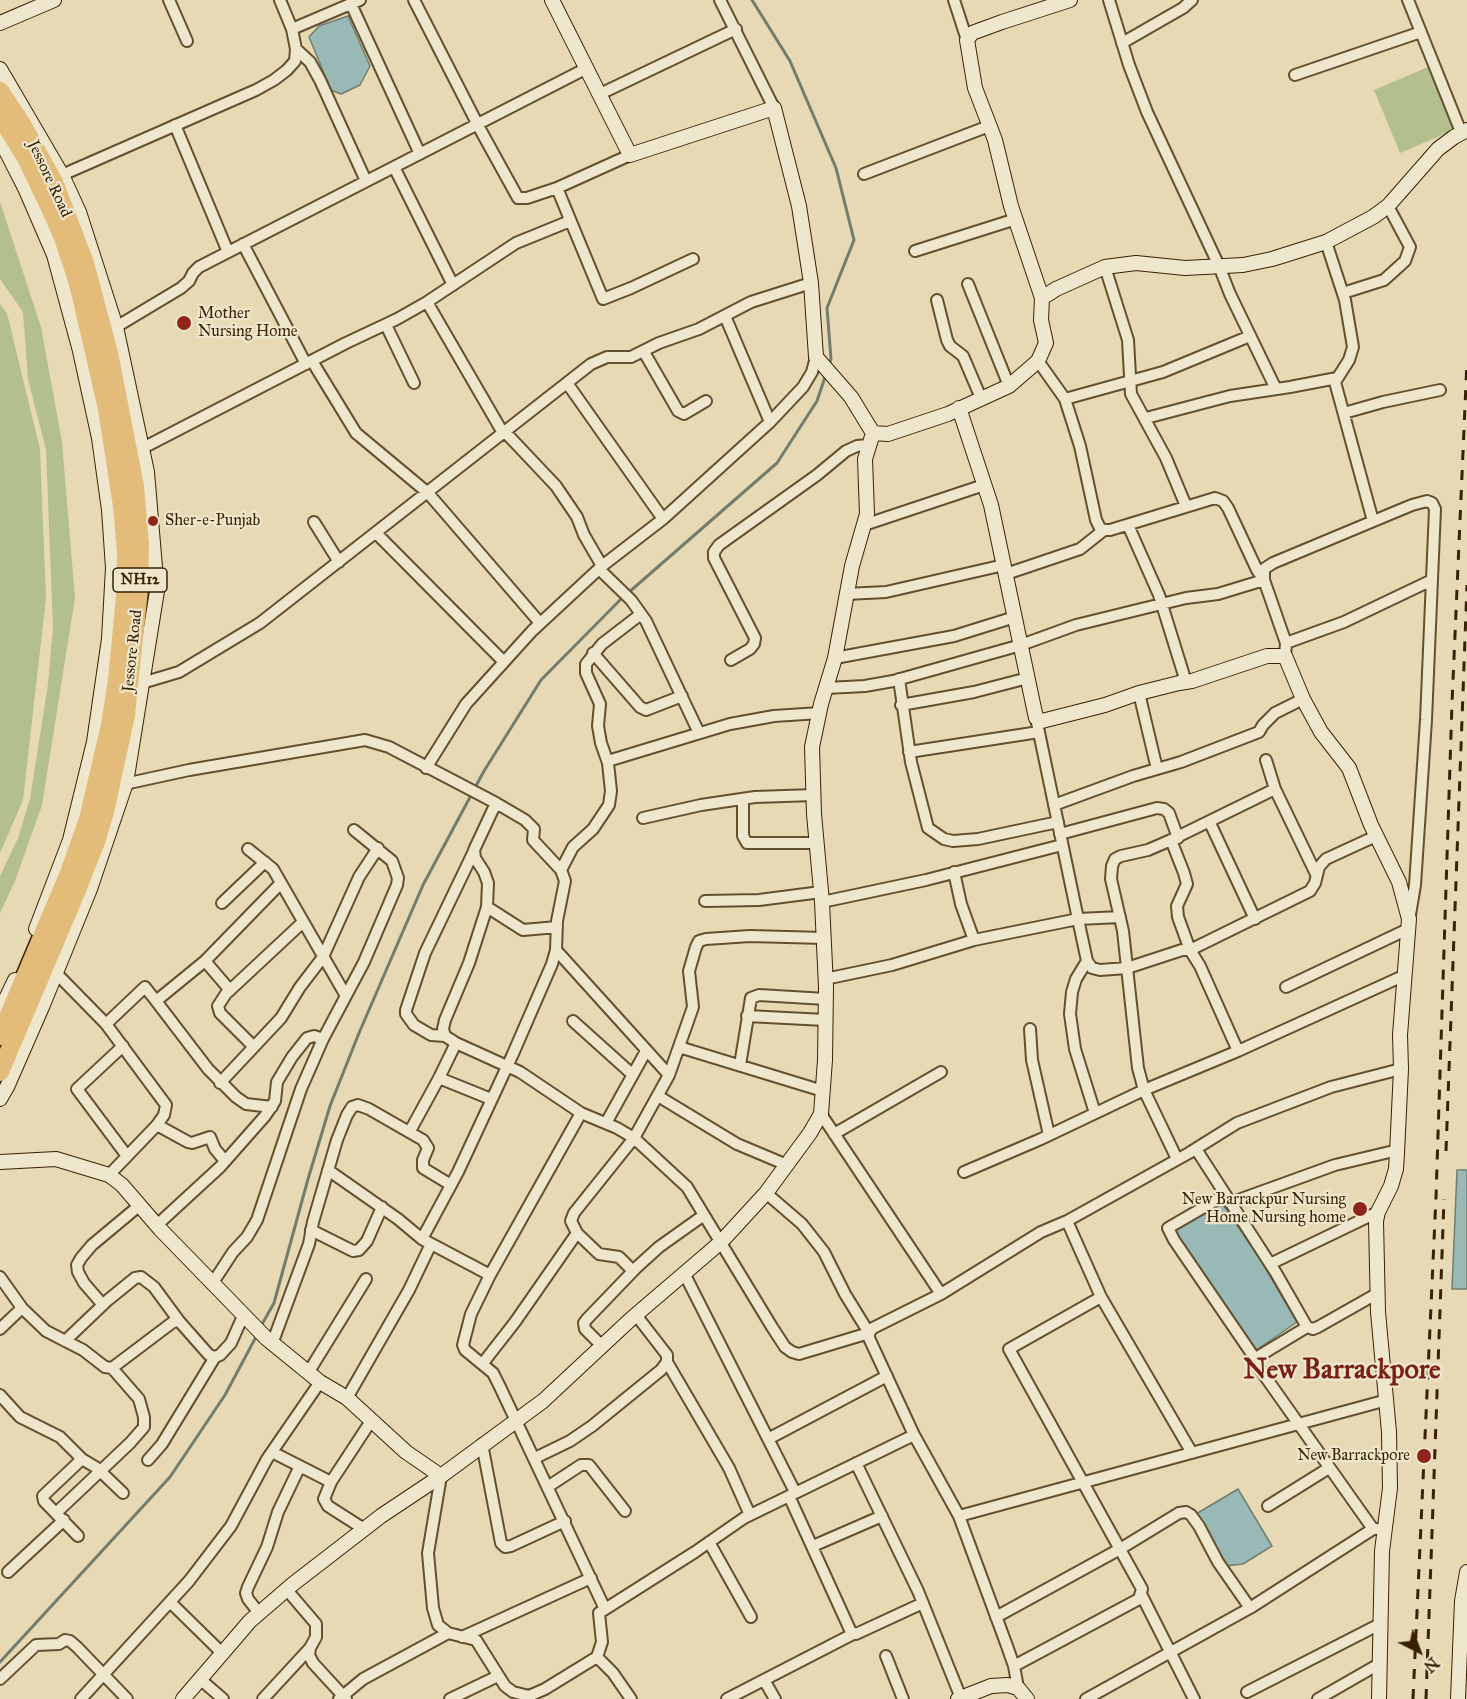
<!DOCTYPE html>
<style>
body{margin:0}
#map{position:relative;width:1467px;height:1699px;overflow:hidden;background:#e7d9b4;font-family:"IM FELL Great Primer",serif}
canvas{display:block}
.north{position:absolute;left:1389px;top:1621px;width:60px;height:60px;-webkit-text-stroke:4px #efe6ce;paint-order:stroke;rotate:138deg;font-size:16px;font-weight:700;line-height:24px;text-align:center;color:#392201}
.north::after{content:'';display:block;margin:auto;width:21px;height:27px;background:#392201;clip-path:polygon(50% 0,100% 100%,50% 72%,0 100%)}
</style>
<div id="map">
<canvas width="1467" height="1699"></canvas>
<div class="north">N</div>
</div>
<script>
const g = document.querySelector('canvas').getContext('2d');
g.lineJoin = 'round';
function fill(path, color) { g.fillStyle = color; g.fill(path, 'evenodd'); }
const toPath = rows => new Path2D(rows.map(r => 'M' + r).join(''));
function trace(path, color, width, dash) { g.strokeStyle = color; g.lineWidth = width; g.lineCap = dash ? 'butt' : 'round'; g.setLineDash(dash || []); g.stroke(path); }
function drawText(font, color, halo, rows, align = 'center') {
  g.font = font + ' "IM FELL Great Primer",serif'; g.lineWidth = 4.5; g.setLineDash([]); g.textBaseline = 'middle'; g.strokeStyle = halo; g.fillStyle = color; for (const [text, x, y, turn = 0] of rows) {
    g.save(); g.translate(x, y); g.rotate((+turn || 0) * Math.PI / 180); g.textAlign = isNaN(turn) ? turn : align; if (halo) g.strokeText(text, 0, 0); g.fillText(text, 0, 0); g.restore();
  }
}
const green = toPath([
 [1428,67,1454,130,1400,153,1374,90],
 [0,202,41,327,62,442,75,598,42,805,15,881,0,913,0,876,18,838,30,799,48,684,53,628,46,450,28,379,23,312,0,279],
 [0,304,7,313,40,449,46,598,23,800,0,853]
]);
const water = toPath([
 [348,16,370,66,360,85,341,94,331,90,309,37,319,26,348,16],
 [1457,1170,1467,1170,1467,1289,1452,1289,1457,1170],
 [1220,1200,1260,1259,1297,1322,1255,1351,1173,1230,1220,1200],
 [1238,1489,1272,1546,1243,1564,1224,1566,1196,1514,1238,1489]
]);
const stream = toPath([
 [752,0,790,61,836,168,854,240,827,308,831,359,829,365],
 [628,593,777,463,817,401,826,374],
 [261,1326,274,1303,308,1179,330,1106,359,1033,423,885,484,771,541,680,623,597],
 [0,1662,170,1477,225,1395,257,1335]
]);
const street = toPath([
 [169,0,187,41],
 [414,0,481,131,518,198,527,198,557,188,630,155],
 [720,0,774,108],
 [954,0,967,40],
 [1109,0,1129,65,1147,112,1219,266,1230,294,1276,389],
 [1408,0,1461,132],
 [351,4,420,154],
 [292,29,360,0],
 [1122,43,1183,8,1192,0],
 [296,49,310,62,320,80,366,181],
 [1295,75,1421,32],
 [600,94,736,29],
 [175,125,228,252],
 [394,167,453,285],
 [864,174,989,126],
 [62,175,256,90,274,80,287,70,295,61,296,49,292,29,280,0],
 [557,188,603,299,631,288,693,259],
 [1326,242,1345,300,1353,347,1349,360,1335,382,1373,521],
 [243,244,306,364],
 [915,251,1016,219],
 [1105,267,1128,340,1131,394,1166,458,1186,506],
 [968,284,1009,386],
 [1343,293,1384,280,1405,261,1410,247,1388,206],
 [937,300,947,340,950,346,963,356,981,398],
 [427,302,503,433],
 [725,316,770,422],
 [386,325,414,383],
 [111,330,181,288,189,281,193,273,199,267,587,68],
 [644,352,678,411,684,414,706,401],
 [312,361,356,433,428,493,540,623],
 [567,383,663,519],
 [1065,399,1163,372,1250,336],
 [1344,413,1383,402,1440,390],
 [1146,418,1230,396,1290,387,1337,378],
 [505,432,556,486,577,517,584,535,602,566],
 [137,451,346,343,397,319,427,302,516,243,570,221],
 [314,522,339,562],
 [864,525,984,485],
 [1128,525,1159,595,1186,682],
 [376,533,504,662],
 [599,569,631,600,646,621,699,733],
 [1006,574,1080,549,1104,530],
 [846,594,886,592,1004,565],
 [1286,643,1344,622,1432,580],
 [593,653,640,707,646,710,682,696],
 [1285,656,1286,643,1264,580,1264,569,1273,563,1412,505,1427,501,1432,503,1435,509,1426,720,1415,885,1410,915],
 [835,658,954,636,1015,617],
 [731,660,750,649,754,644,755,638,714,558,714,552,719,545,817,475,846,451,857,446,869,445],
 [899,679,911,762,928,828,944,839,953,841,978,839,1058,822],
 [136,682,142,683,179,672,260,623,591,364,607,357,631,357,659,343,699,329,751,302,811,283],
 [826,688,865,686,893,681,1021,645,1076,625,1186,598,1218,594,1264,580,1257,570,1228,508,1223,501,1215,498,1110,530,1104,530,1100,528,1096,520,1080,446,1065,399,1038,361],
 [1139,693,1157,769],
 [901,705,974,692,1028,678],
 [1036,718,1078,919,1120,917],
 [909,752,1039,732],
 [1266,760,1275,789,1316,874],
 [608,763,601,743,598,726,600,704,586,673,586,664,602,644,641,614],
 [426,768,466,704,532,631,602,566,663,519,770,422,803,387,812,372,816,357],
 [120,785,189,770,365,740,389,747,496,803,525,820,534,829,533,840,561,870,565,881,557,921,556,950,552,964,512,1056,458,1172,422,1239],
 [743,799,743,836,747,843,817,843],
 [496,803,474,850,475,858,484,872,488,883,487,907,469,963,445,1020,443,1029,445,1036,456,1043,520,1072,581,1113,617,1128,634,1138,687,1187,772,1327,785,1347,792,1352,799,1354,869,1333,845,1294,824,1252,802,1224,766,1193],
 [1054,805,1133,776,1181,762,1259,732,1263,725,1275,713,1303,699],
 [643,818,701,805,755,797,814,795],
 [1210,823,1255,919],
 [1060,834,1157,808,1164,809,1169,813,1178,838],
 [1171,840,1184,873,1187,884,1177,906,1178,917,1190,950,1310,891,1315,883,1319,867,1326,859,1376,836],
 [248,849,273,869,346,996],
 [561,870,573,847,593,829,609,805,611,791,608,763,611,760,730,724,774,716,820,713],
 [954,872,961,904,974,940],
 [705,901,759,900,821,892],
 [822,902,926,880,1062,845],
 [222,903,265,862],
 [487,907,523,930,557,927],
 [556,950,669,1075],
 [205,961,229,989,218,1006,220,1013,254,1047],
 [1087,961,1076,979,1072,992,1070,1014,1075,1049,1095,1113],
 [56,973,106,1024],
 [825,979,892,965,974,940,1078,919,1087,961,1092,968,1100,970,1127,968,1182,950,1190,950,1200,966,1238,1051],
 [1286,987,1408,929],
 [228,992,303,922],
 [156,1001,208,1069,236,1097,246,1104,272,1107],
 [747,1016,825,1020],
 [573,1021,633,1075],
 [1030,1029,1032,1060,1049,1135],
 [445,1036,431,1035,414,1025,406,1014,406,1010,425,953,474,851],
 [123,1046,77,1089,127,1156],
 [679,1047,823,1091],
 [740,1065,751,998,759,995,826,999],
 [439,1078,491,1099],
 [220,1083,281,1018,300,987,323,957,359,877,378,848],
 [658,1096,737,1144,787,1165],
 [581,1113,490,1275,471,1314,463,1345,465,1350,493,1373,500,1387,605,1609],
 [821,1114,941,1294],
 [606,1123,646,1051],
 [157,1125,188,1142,192,1143,210,1137,215,1149,225,1161],
 [410,1131,439,1078,456,1043],
 [834,1134,941,1072],
 [1196,1149,1276,1273,1307,1327,1313,1329,1318,1327,1378,1293],
 [1177,1159,1144,1090,1138,1068,1123,931,1111,879,1112,866,1115,859,1121,856,1148,850,1171,840,1275,789],
 [328,1170,398,1219,422,1239,490,1275],
 [964,1172,1041,1139,1144,1090,1238,1051,1403,976],
 [109,1175,157,1125,164,1115,166,1105,106,1024,145,987,156,1001,205,961,281,883],
 [1225,1195,1168,1228,1174,1240,1256,1360],
 [1230,1203,1335,1165,1398,1150],
 [1067,1221,1101,1297],
 [157,1225,220,1167,265,1116,275,1101,277,1082,292,1057,307,1038,314,1036,323,1039],
 [311,1230,353,1251,359,1250,367,1241,382,1207],
 [1270,1264,1378,1212],
 [633,1271,619,1257,599,1254,577,1233,571,1221,574,1213,634,1138,669,1075,693,1007,689,971,696,947,699,941,706,939,750,936,824,938],
 [684,1273,795,1492],
 [0,1277,22,1308,46,1331,83,1350,105,1367,112,1368,173,1322,179,1321,209,1355,215,1357,220,1355,231,1343,243,1316],
 [212,1284,233,1252,247,1237,257,1220,301,1089,323,1039,364,962,397,885,398,878,392,861,354,830],
 [103,1305,84,1283,78,1272,77,1265,81,1258,92,1245,140,1205],
 [1307,1327,1259,1356,1256,1360,1257,1365,1373,1529,1377,1529],
 [0,1329,22,1308],
 [65,1341,108,1300,135,1278,141,1277,154,1287,179,1321],
 [272,1344,309,1244,313,1222,337,1140,347,1115,352,1107,358,1105,369,1109,423,1140,428,1148,423,1160,423,1168,451,1185],
 [602,1346,585,1329,584,1323,587,1319,637,1267,659,1247,704,1215],
 [667,1362,729,1468,750,1515],
 [483,1363,515,1322,577,1233],
 [308,1373,366,1279],
 [0,1395,20,1417,60,1437,82,1459,97,1468,123,1493],
 [347,1398,409,1290,431,1244],
 [914,1435,959,1516,1387,1400],
 [768,1439,887,1376],
 [482,1444,501,1543,505,1547,511,1546,565,1521],
 [272,1452,331,1482],
 [535,1458,570,1441,592,1426,661,1370,667,1362,667,1355,636,1315],
 [148,1460,162,1444,215,1357],
 [856,1463,918,1591,961,1698],
 [441,1476,428,1553,433,1608,438,1625,448,1633,476,1640,505,1686,513,1692,529,1696,545,1689,597,1657,602,1642,599,1613,695,1552,744,1518,914,1435,869,1338,869,1333,873,1328,941,1294,1041,1232,1067,1221,1189,1153,1237,1123,1331,1087,1401,1069],
 [549,1486,581,1465,589,1465,625,1511],
 [789,1496,851,1632,856,1634,923,1603],
 [1268,1506,1329,1468],
 [56,1513,130,1443,144,1427,144,1417,139,1399,112,1368],
 [959,1516,1007,1646,1014,1666,1018,1688],
 [364,1529,328,1506,324,1499,331,1482,371,1421],
 [78,1536,44,1501,43,1496,82,1459],
 [709,1542,751,1617],
 [813,1546,882,1516],
 [8,1572,64,1520],
 [287,1590,316,1624,316,1637,310,1648,309,1655,313,1663,346,1699],
 [1141,1594,1194,1699],
 [170,1602,221,1652],
 [259,1613,248,1599,246,1593,248,1587,267,1547,278,1512,300,1466],
 [996,1617,1120,1549,1179,1513,1186,1512,1191,1515,1199,1526,1218,1562,1250,1608],
 [462,1637,591,1578],
 [886,1656,903,1699],
 [597,1657,613,1673,631,1699],
 [1014,1666,1139,1599,1142,1589,1009,1349,1101,1297,1192,1453],
 [0,1679,36,1645,59,1644,65,1640,70,1641,77,1647,127,1699],
 [200,1679,223,1699],
 [764,1680,775,1699],
 [1247,1692,1380,1624],
 [81,1699,189,1581,231,1526,267,1459,320,1382],
 [263,1699,310,1648],
 [339,1699,363,1679,448,1633],
 [450,1699,498,1676],
 [727,1699,853,1634],
 [1086,1699,1250,1608,1373,1529],
 [1318,1699,1379,1664]
]);
const secondary = toPath([
 [552,0,630,155,774,108,799,206,811,283,816,357,851,397,873,433,888,434,948,414,1009,386,1038,361,1046,343,1041,320,1042,298,1056,289,1105,267,1136,263,1185,268,1243,265,1272,259,1326,242,1373,217,1388,206,1438,149,1454,137,1467,130],
 [0,23,54,0],
 [0,69,62,175,79,212,116,327,147,472,157,591,126,783,90,889,42,1007,7,1087,0,1099],
 [0,139,25,188,54,255,80,351,99,438,109,510,113,568,109,639,94,742,70,840,36,929],
 [1042,298,1011,206,995,140,975,88,967,40,972,33,1002,22,1070,0],
 [959,408,991,505,1036,718,1042,721,1105,705,1139,693,1179,683,1192,681,1267,656,1285,656,1303,699,1321,732,1349,768,1371,825,1399,882,1409,919,1400,1035,1401,1069,1397,1153,1396,1169,1391,1186,1378,1212,1376,1221,1378,1312,1389,1432,1390,1488,1382,1551,1379,1699],
 [0,1011,15,980],
 [0,1162,56,1159,109,1175,122,1185,160,1229,266,1338,320,1382,347,1398,406,1452,441,1476],
 [183,1699,250,1621,293,1584,381,1516,441,1476,543,1401,631,1319,721,1242,766,1193,810,1133,821,1114,825,1060,826,987,822,902,814,814,812,747,821,704,835,658,852,566,867,514,865,459,873,433],
 [958,1699,991,1686,1008,1685,1018,1688,1027,1699],
 [1458,1699,1462,1601,1467,1572]
]);
const highway = toPath([
 [0,91,22,124,54,182,85,263,109,353,135,486,140,545,139,590,126,715,105,812,96,842,75,895,0,1072],
 [0,116,26,158,49,206,63,238,78,283,107,409,122,506,126,553,125,596,117,680,110,725,88,819,69,873,0,1036]
]);
const rail = toPath([
 [1446,1151,1467,585],
 [1413,1699,1436,1197,1452,703,1467,361],
 [1426,1699,1444,1199]
]);
const markers = [
 [184,323,8,"#8f2418"],
 [153,521,6,"#8f2418"],
 [1360,1209,8,"#8f2418"],
 [1424,1456,8,"#8f2418"]
];
const shields = [
 [140,580,54]
];
const shieldNames = [
 ["NH12",140,580]
];
const streetNames = [
 ["Jessore Road",49,179,65],
 ["Jessore Road",133,651,-84]
];
const poiNames = [
 ["Mother",198,314],
 ["Nursing Home",198,332],
 ["Sher-e-Punjab",165,521],
 ["New Barrackpur Nursing",1346,1200,"right"],
 ["Home Nursing home",1346,1218,"right"],
 ["New Barrackpore",1410,1456,"right"]
];
const townNames = [
 ["New Barrackpore",1342,1371]
];
fill(green, '#b4bf8e');
fill(water, '#99b9b6');
trace(water, '#737d6e', 1.5);
trace(stream, '#737d6e', 3);
trace(street, '#64502e', 14);
trace(secondary, '#392201', 16);
trace(highway, '#392201', 21);
trace(street, '#efe6ce', 10);
trace(secondary, '#efe6ce', 14);
trace(highway, '#e4bc7a', 18);
trace(rail, '#392201', 3, [10, 10]);
for (const [x, y, r, color] of markers) { const dot = new Path2D(); dot.arc(x, y, r, 0, 2 * Math.PI); g.fillStyle = color; g.fill(dot); trace(dot, '#efe6ce', 2); }
for (const [x, y, w] of shields) { const box = new Path2D(); box.roundRect(x - w / 2, y - 12, w, 24, 4.5); g.fillStyle = '#efe6ce'; g.fill(box); trace(box, '#392201', 1.5); }
drawText('bold 15px', '#392201', null, shieldNames);
drawText('16px', '#392201', '#efe6ce', streetNames);
drawText('16px', '#392201', '#efe6ce', poiNames, 'left');
drawText('bold 28px', '#7a1f14', '#efe6ce', townNames);
</script>
